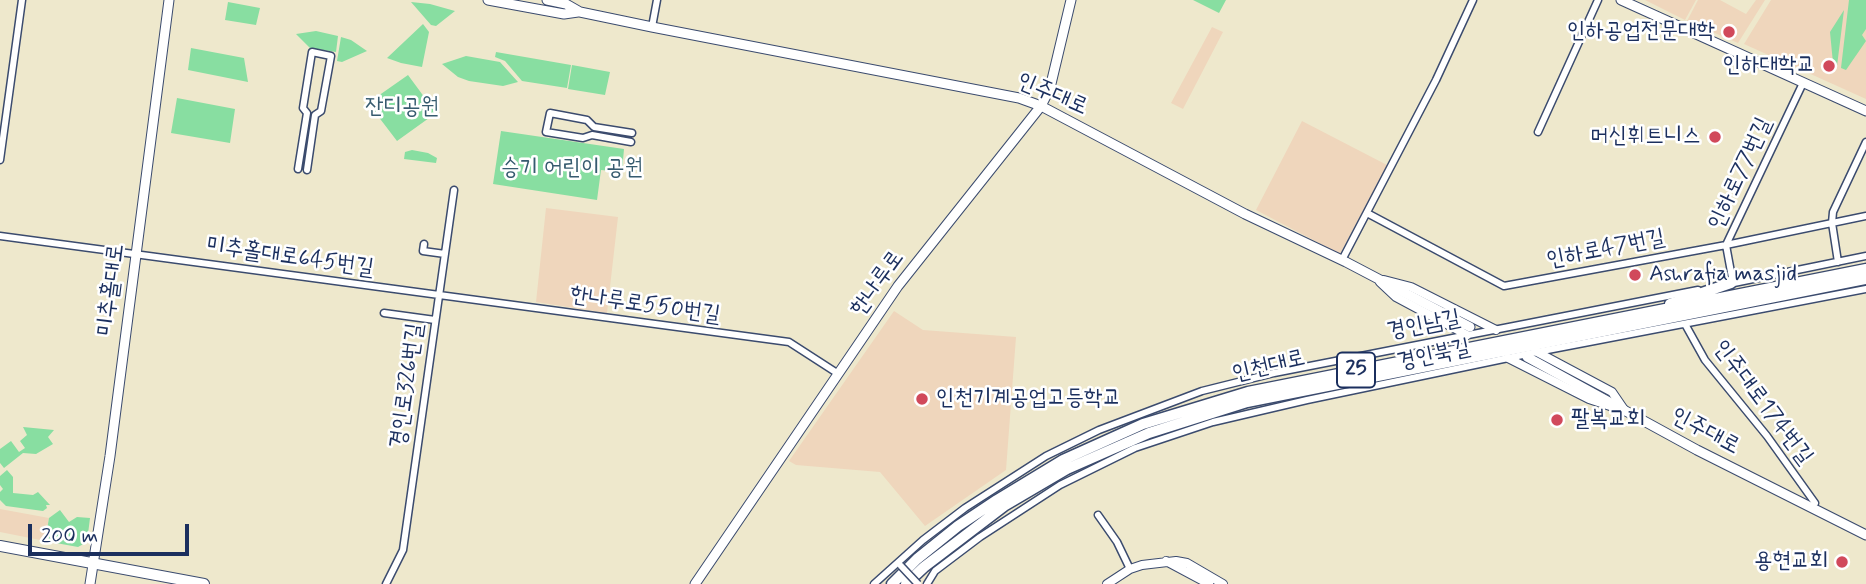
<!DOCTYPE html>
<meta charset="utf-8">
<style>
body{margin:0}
#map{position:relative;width:1866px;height:584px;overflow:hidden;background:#eee8cc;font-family:Mynerve,sans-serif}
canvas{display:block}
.scale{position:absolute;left:28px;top:524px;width:161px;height:32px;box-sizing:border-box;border:4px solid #1b2f5e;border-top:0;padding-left:9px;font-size:21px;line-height:24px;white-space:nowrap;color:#1b2f5e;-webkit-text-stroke:5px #fff;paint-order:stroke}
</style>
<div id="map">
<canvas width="1866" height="584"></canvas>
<div class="scale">200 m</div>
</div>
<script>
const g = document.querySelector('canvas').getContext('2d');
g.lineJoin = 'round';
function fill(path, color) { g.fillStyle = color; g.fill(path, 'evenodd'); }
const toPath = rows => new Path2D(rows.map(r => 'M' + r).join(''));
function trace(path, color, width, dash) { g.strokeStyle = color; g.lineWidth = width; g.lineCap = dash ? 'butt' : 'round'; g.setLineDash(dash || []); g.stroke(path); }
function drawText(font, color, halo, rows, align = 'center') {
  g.font = font + ' Mynerve,"Poor Story",sans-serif'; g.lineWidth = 5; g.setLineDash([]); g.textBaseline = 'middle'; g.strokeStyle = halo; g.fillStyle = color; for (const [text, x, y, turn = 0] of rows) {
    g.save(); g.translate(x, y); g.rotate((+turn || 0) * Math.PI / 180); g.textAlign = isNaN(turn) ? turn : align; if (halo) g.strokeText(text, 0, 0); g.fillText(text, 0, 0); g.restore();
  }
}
const built = toPath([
 [1645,0,1696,0,1685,20],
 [1698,0,1720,0,1746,14,1756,0,1765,0,1738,43,1687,21],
 [1771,0,1866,0,1866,99,1744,44],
 [1212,27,1223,32,1183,109,1171,103],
 [1302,121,1387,165,1340,254,1256,210],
 [546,208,618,217,607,313,536,302],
 [894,311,923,330,1016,337,1006,470,925,526,880,472,796,465,789,461],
 [0,509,49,518,45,541,0,532]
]);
const green = toPath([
 [1193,0,1226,0,1219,13],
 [1849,0,1866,0,1866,29,1862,35,1866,41,1846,70,1841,68],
 [228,2,260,8,256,25,225,20],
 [411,2,430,4,455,11,436,26,431,25],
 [1844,10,1837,66,1833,63,1830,32],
 [423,24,429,32,422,67,401,63,387,58],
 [316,31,338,36,336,52,310,48,296,34],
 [341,37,351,40,367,51,342,62,337,61],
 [191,48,244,58,248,82,188,70],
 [496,52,571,65,567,88,522,81,505,61,495,57],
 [466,56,500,62,518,82,503,86,469,81,458,77,442,64],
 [572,65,610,72,605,95,568,89],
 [408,75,436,113,397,141,368,103],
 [177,98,235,109,230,143,171,133],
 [501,131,624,149,622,172,601,170,597,200,493,184],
 [412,150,428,153,437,158,436,163,404,159,405,152],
 [23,427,54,430,48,437,53,444,36,454,23,453,4,468,0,463,0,449,11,441,19,452,25,448,20,441,27,435],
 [7,470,13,477,13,493,33,495,38,492,50,505,46,505,47,508,43,511,6,506,0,500,0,492,3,489,0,485,0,476],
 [60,510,69,522,77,517,90,518,87,542,78,547,45,541,49,518]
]);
const minor = toPath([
 [652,27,657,0],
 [1538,132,1598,0],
 [631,142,592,135,583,138,546,132,550,113,587,120,594,127,632,133],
 [0,160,22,0],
 [298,169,307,113,303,108,312,52,331,56,321,111,315,115,307,170],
 [1367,213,1504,286,1726,245,1866,216],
 [0,236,789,342,837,373],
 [424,244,423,251,445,254],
 [1342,260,1436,80,1473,0],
 [1838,262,1832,223,1833,212,1866,142],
 [1733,283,1726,245,1803,83],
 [1729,284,1866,256],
 [384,313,435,320],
 [1685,324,1705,360,1767,436,1815,503],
 [1098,515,1117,542,1130,569],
 [386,584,403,550,454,190],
 [874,584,923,540,965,508,1046,456,1099,430,1202,391,1274,373,1698,290],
 [927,584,935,571,980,537,1060,485,1135,448,1213,422,1307,400,1537,352,1866,289]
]);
const tertiary = toPath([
 [1384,280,1411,287,1496,330],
 [1380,282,1396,297,1467,335],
 [1537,352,1612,392,1625,411],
 [1508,358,1589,399,1616,408],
 [1166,561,1209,584],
 [1107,584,1130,569,1142,565,1176,561,1187,563,1223,584]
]);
const secondary = toPath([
 [488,0,564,14,578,12],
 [547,0,566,4,580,12,652,27,1019,98,1041,106,1245,214,1346,262,1470,327],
 [1621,0,1866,111],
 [1527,357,1697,450,1866,535],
 [90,584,110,456,169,0],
 [695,584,898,286,1041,106,1050,88,1071,0]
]);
const primary = toPath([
 [0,546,204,584]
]);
const trunk = toPath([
 [1670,304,1731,283],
 [892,584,917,559,958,526,997,500,1063,460,1143,424,1248,392,1866,269],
 [906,584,924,567,1004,506,1067,469,1149,433,1247,402,1866,279]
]);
const minorBridge = toPath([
 [901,566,918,584]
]);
const markers = [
 [1729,32,7,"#d1495b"],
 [1829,66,7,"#d1495b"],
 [1715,137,7,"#d1495b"],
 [1635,275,7,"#d1495b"],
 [922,399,7,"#d1495b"],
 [1557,420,7,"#d1495b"],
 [1842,562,7,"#d1495b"]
];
const shields = [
 [1356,370,38]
];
const shieldNames = [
 ["25",1356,370]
];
const poiNames = [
 ["인하공업전문대학",1715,32],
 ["인하대학교",1815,66],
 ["머신휘트니스",1701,137],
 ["Ashrafia masjid",1649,275,"left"],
 ["인천기계공업고등학교",936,399,"left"],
 ["팔복교회",1571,420,"left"],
 ["용현교회",1828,562]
];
const streetNames = [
 ["인주대로",1052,95,23],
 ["인하로77번길",1741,174,-65],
 ["인하로47번길",1606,250,-11],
 ["미추홀대로645번길",290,258,8],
 ["한나루로",878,284,-54],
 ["미추홀대로",112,290,-83],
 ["한나루로550번길",645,306,8],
 ["경인남길",1424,326,-11],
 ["경인북길",1434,356,-12],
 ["인천대로",1269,367,-13],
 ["경인로326번길",408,386,-82],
 ["인주대로174번길",1762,403,53],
 ["인주대로",1705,432,28]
];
const parkNames = [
 ["잔디공원",402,108],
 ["승기 어린이 공원",572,169]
];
fill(built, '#efd6bc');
fill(green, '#88dea1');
trace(minor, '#3b4b6e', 9);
trace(tertiary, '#3b4b6e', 10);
trace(secondary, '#3b4b6e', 11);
trace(primary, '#3b4b6e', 12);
trace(trunk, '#3b4b6e', 13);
trace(minor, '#fff', 6);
trace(tertiary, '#fff', 8);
trace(secondary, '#fff', 9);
trace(primary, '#fff', 10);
trace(trunk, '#fff', 10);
trace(minorBridge, '#3b4b6e', 9, []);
trace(minorBridge, '#fff', 6);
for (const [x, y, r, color] of markers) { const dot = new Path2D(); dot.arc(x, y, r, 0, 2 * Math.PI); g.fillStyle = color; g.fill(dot); trace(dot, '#fff', 2.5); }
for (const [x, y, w] of shields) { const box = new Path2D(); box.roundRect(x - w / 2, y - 17.5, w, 35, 5); g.fillStyle = '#fff'; g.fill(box); trace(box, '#1b2f5e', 2); }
drawText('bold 21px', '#1b2f5e', null, shieldNames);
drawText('23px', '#1b2f5e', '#fff', poiNames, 'right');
drawText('23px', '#1b2f5e', '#fff', streetNames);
drawText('23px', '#365b6f', '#fff', parkNames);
</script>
